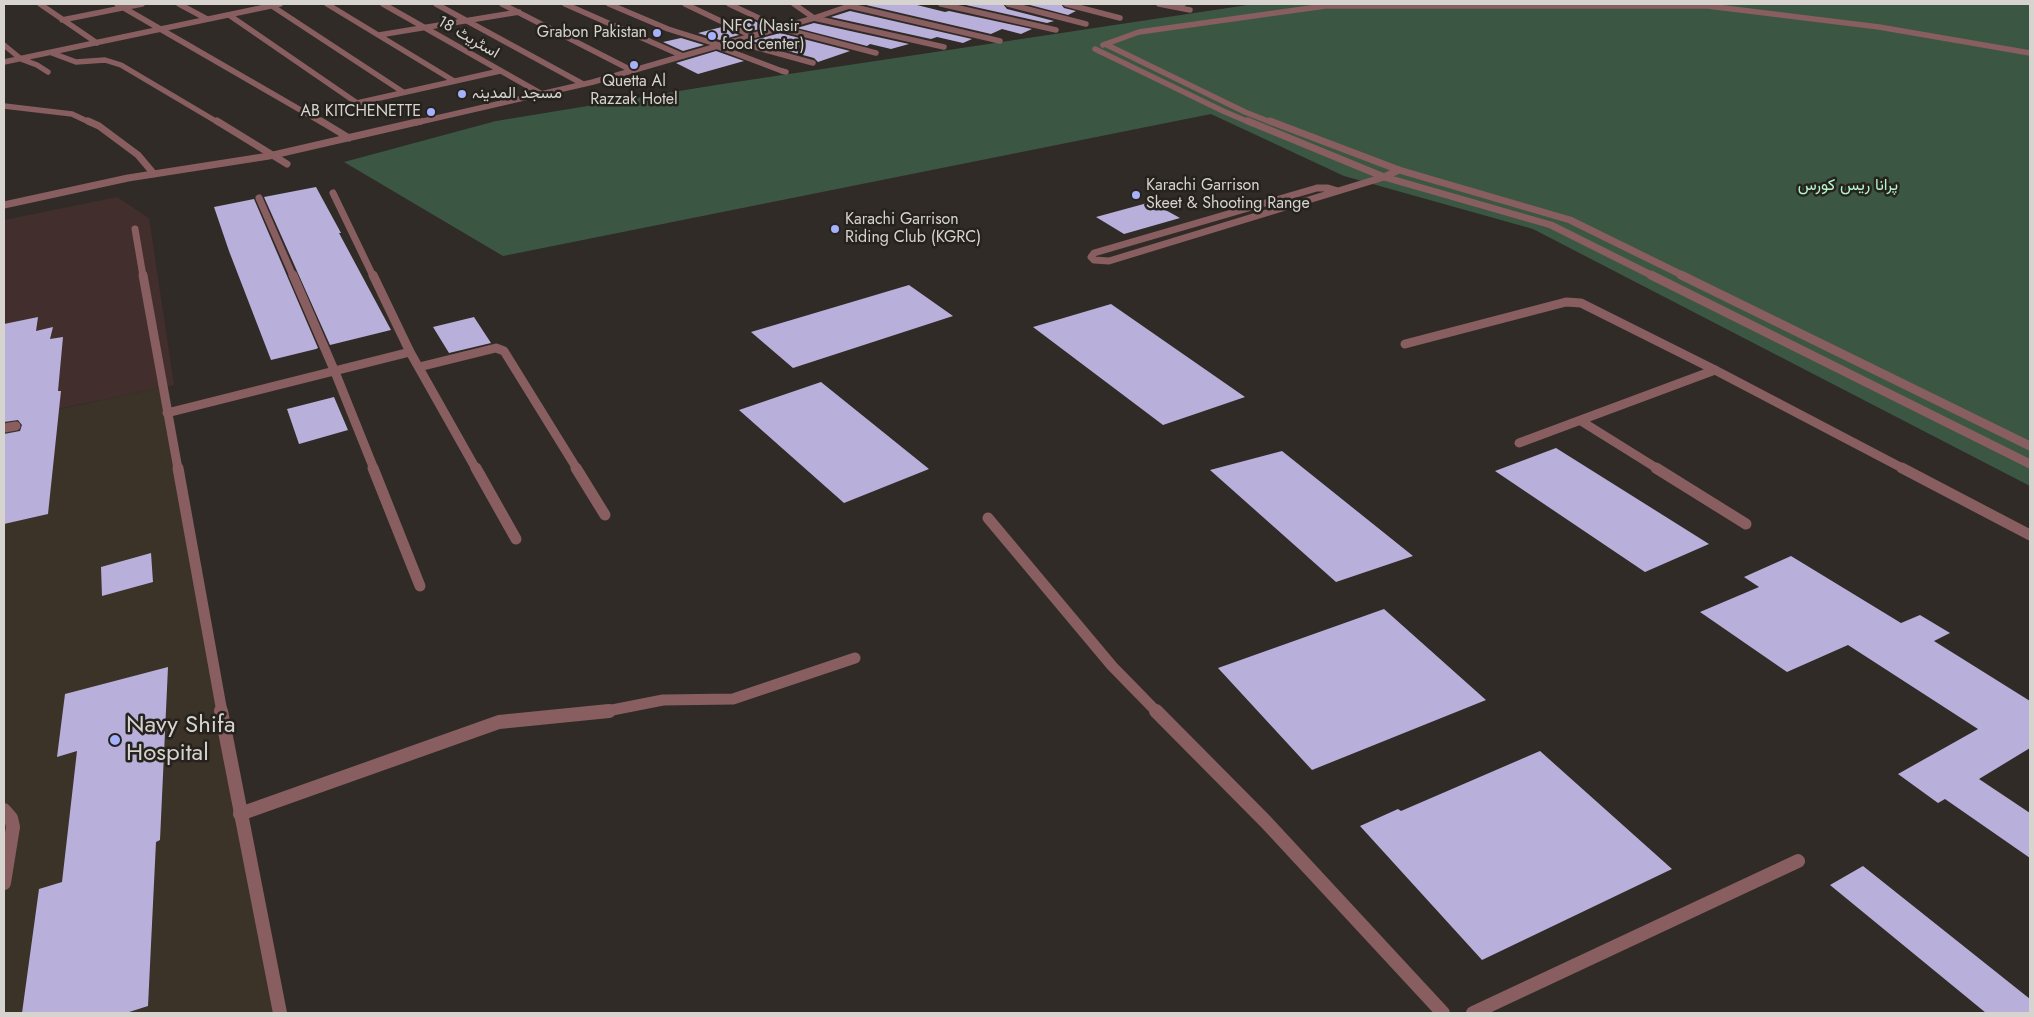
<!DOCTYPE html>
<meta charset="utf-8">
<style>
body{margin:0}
#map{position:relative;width:2034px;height:1017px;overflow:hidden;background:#302b26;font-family:Jost,sans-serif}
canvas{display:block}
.frame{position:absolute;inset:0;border:5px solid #d7d4d0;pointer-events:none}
</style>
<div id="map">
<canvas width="2034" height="1017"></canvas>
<div class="frame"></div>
</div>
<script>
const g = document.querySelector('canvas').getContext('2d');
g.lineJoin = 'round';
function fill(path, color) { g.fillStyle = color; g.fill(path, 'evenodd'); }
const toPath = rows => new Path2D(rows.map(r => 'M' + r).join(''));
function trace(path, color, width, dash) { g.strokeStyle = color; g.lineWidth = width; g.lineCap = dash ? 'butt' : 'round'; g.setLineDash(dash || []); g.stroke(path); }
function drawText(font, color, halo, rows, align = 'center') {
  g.font = font + ' Jost,Vazirmatn,sans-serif'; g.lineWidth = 5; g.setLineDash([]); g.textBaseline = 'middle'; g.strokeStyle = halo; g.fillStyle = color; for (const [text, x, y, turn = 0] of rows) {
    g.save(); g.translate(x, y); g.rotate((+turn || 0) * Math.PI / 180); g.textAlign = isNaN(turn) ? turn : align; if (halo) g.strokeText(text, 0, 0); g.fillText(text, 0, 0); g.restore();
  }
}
const commercial = toPath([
 [117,197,149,218,174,385,4,420,4,220]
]);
const built = toPath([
 [163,387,280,1013,4,1013,4,421]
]);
const green = toPath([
 [1254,4,2030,4,2030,486,1533,229,1344,176,1211,114,503,256,344,162,496,121,716,85]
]);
const building = toPath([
 [862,4,913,4,945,12,949,11,1032,29,1021,34,1002,29,991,34],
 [969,4,1003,4,1007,9,1054,21,1047,23,966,5],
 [1026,4,1061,4,1064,8,1076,11,1068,15],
 [850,11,972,39,963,43,937,37,931,39,831,17],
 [752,20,767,27,752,31,736,23],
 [814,23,909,44,891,49,870,44,867,46,797,28],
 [722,27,739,35,720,40,698,33],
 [780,33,850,51,818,62,814,58,751,41],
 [681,38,704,45,683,51,663,42],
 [716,51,744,61,698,74,676,63],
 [316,187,341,233,339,233,391,330,330,345,264,197],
 [254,199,318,348,316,349,271,360,229,251,214,207],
 [1151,202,1180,218,1124,234,1096,217],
 [909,285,953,316,793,368,751,332],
 [1111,304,1245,397,1163,425,1033,327],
 [38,317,36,331,53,327,50,339,63,337,58,391,61,391,48,514,4,524,4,434,20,431,22,425,18,420,4,422,4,324],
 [474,317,491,343,449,353,433,327],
 [821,382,929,469,844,503,739,410],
 [334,397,348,430,299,444,287,409],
 [1556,448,1709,544,1645,572,1495,471],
 [1282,451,1413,556,1336,582,1210,470],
 [151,553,153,582,102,596,101,567],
 [1791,556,1901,623,1920,615,1950,633,1934,641,2030,701,2030,748,1979,779,2030,813,2030,858,1945,799,1938,803,1898,774,1978,729,1848,645,1787,672,1700,612,1759,587,1744,577],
 [1384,609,1486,700,1312,770,1218,668],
 [168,667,160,840,156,842,148,1006,126,1013,22,1013,39,889,62,882,77,751,57,757,65,694],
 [1540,751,1672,869,1482,960,1360,826,1398,809,1401,811],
 [1863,866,2030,999,2030,1013,1986,1013,1830,885]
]);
const laneFar4 = toPath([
 [327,4,454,81],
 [383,4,540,93],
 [436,4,583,84],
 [502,4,631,70],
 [565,4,683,56],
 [685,4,752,36],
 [729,4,780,28,876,53],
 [794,4,814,18,944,47],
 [941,4,1056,30],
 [1008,4,1086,24],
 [1066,4,1120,18],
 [1159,4,1190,10],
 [272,6,403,92],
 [850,6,1000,41],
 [229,15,357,103,500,71],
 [379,35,519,12],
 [733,41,813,63],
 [716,46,782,71],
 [52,53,76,62,105,60,121,65,219,123]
]);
const laneFar3 = toPath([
 [217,121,287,164],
 [1317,188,1328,188,1338,191,1109,261,1094,260,1091,257,1094,253,1317,188],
 [1338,191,1384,177,1399,170]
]);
const laneFar2 = toPath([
 [1715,370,1904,469]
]);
const laneFar1 = toPath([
 [1902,468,2030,535],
 [988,518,1112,666,1157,712],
 [602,712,663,700,733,699,855,658]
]);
const lane = toPath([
 [1156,711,1266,822,1443,1013],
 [4,810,11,818,13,827,4,883],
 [240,814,499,722,609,711],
 [1473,1013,1798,861]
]);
const streetFar4 = toPath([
 [40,4,97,43],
 [117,4,323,123],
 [179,4,207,19],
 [609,4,668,29,719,45],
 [1177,7,1183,4],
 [62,20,142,4],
 [1105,44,1245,112,1273,123],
 [4,45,21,59,37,65,48,72],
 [1103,45,1139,32,1325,6,1708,6,1879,27,2030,53],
 [1095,49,1223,111,1251,123],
 [4,62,280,4],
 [782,71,786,72],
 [4,106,72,114,91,123],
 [415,123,593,82,814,18,855,4]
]);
const streetFar3 = toPath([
 [88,121,99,126,138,155,154,174],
 [321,121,349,138],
 [1248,121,1384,177,1551,225,1653,276],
 [1270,121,1399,170,1570,220,1684,276],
 [333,193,373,276],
 [259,198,293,276],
 [4,205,128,178,269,156,421,121],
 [135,229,143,276]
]);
const streetFar2 = toPath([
 [143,275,178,469],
 [293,275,335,372,374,469],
 [373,275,410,352,476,469],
 [1651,275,2030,464],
 [1681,275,2030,446],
 [1405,344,1566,302,1581,303,1715,370],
 [419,367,496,348,504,351,577,469],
 [167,413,410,352],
 [1581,421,1658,469],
 [4,428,16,426],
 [1519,443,1715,370]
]);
const streetFar1 = toPath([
 [178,468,222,712],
 [373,468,420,586],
 [476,468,516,539],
 [576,468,605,515],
 [1656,468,1746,524]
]);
const street = toPath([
 [221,711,280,1013]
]);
const markers = [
 [657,33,5,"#a6b1fc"],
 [712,36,5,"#a6b1fc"],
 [634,65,5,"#a6b1fc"],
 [462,94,5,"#a6b1fc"],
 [431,112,5,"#a6b1fc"],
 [1136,195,5,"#a6b1fc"],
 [835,229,5,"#a6b1fc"],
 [115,740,6,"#a6b1fc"]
];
const farPoinames = [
 ["NFC (Nasir",722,27],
 ["food center)",722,45],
 ["Grabon Pakistan",647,33,"right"],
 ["Quetta Al",634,82,"center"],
 ["Razzak Hotel",634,100,"center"],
 ["مسجد المدینہ",472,94],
 ["AB KITCHENETTE",421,112,"right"],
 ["Karachi Garrison",1146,186],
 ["Skeet & Shooting Range",1146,204],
 ["Karachi Garrison",845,220],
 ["Riding Club (KGRC)",845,238]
];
const farStreetnames = [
 ["اسٹریٹ 18",468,38,30]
];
const farParknames = [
 ["پرانا ریس کورس",1848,186]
];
const nearPoinames = [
 ["Navy Shifa",126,726],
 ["Hospital",126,754]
];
fill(commercial, '#422e2c');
fill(built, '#3b3228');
fill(green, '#3b5744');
fill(building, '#b8afdb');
trace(laneFar4, '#885e60', 5.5);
trace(laneFar3, '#885e60', 7);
trace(laneFar2, '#885e60', 9);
trace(laneFar1, '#885e60', 11);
trace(lane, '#885e60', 14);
trace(streetFar4, '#885e60', 5.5);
trace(streetFar3, '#885e60', 7);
trace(streetFar2, '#885e60', 9);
trace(streetFar1, '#885e60', 11);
trace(street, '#885e60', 14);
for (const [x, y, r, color] of markers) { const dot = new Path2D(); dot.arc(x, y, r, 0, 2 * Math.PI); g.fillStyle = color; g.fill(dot); trace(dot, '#26221d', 2); }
drawText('16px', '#d7d4d0', '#26221d', farPoinames, 'left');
drawText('16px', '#d7d4d0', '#26221d', farStreetnames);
drawText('16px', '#b4f7c8', '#26221d', farParknames);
drawText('24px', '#d7d4d0', '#26221d', nearPoinames, 'left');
</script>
